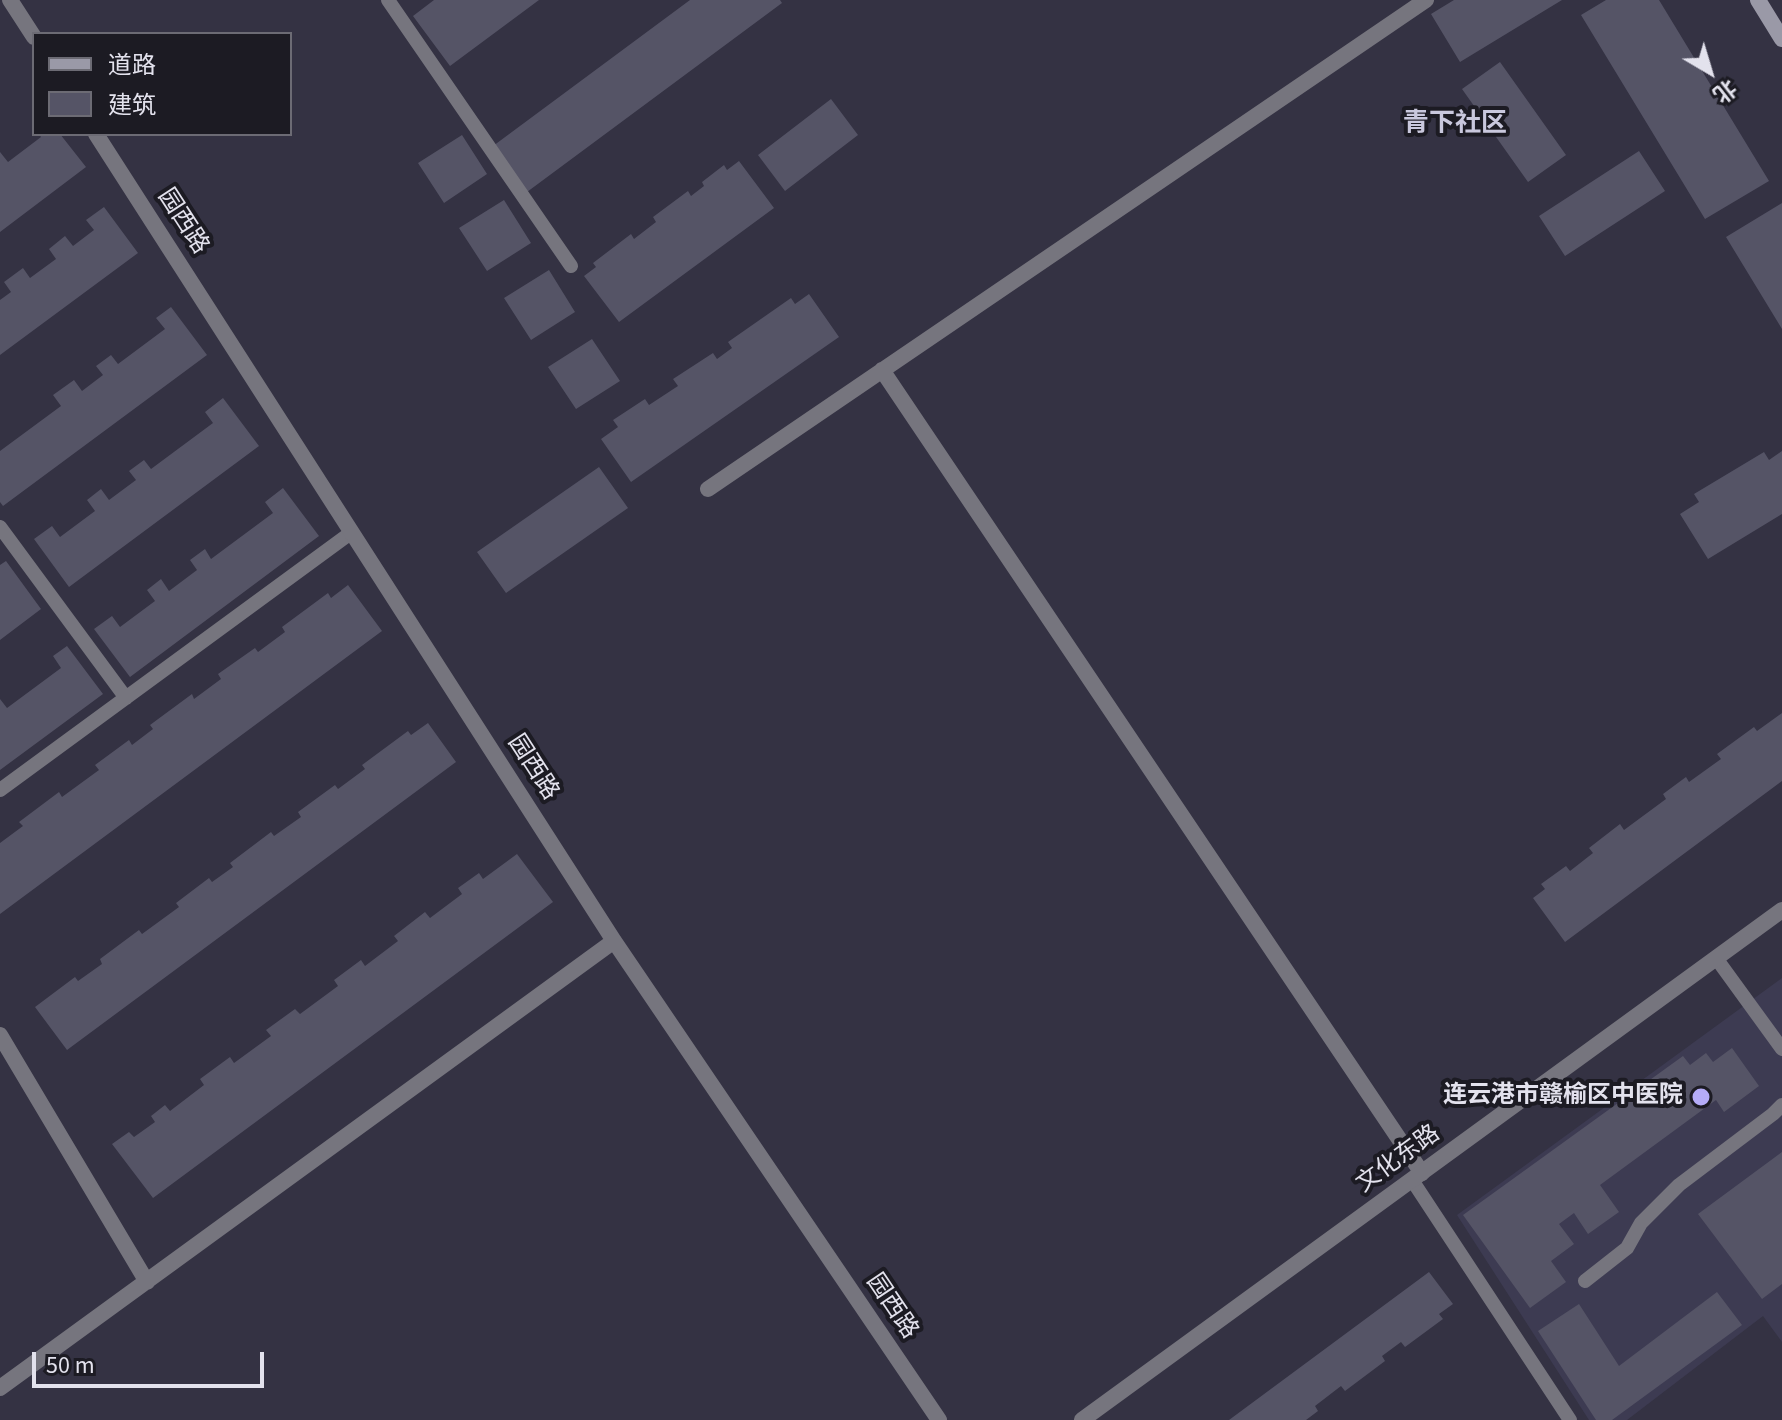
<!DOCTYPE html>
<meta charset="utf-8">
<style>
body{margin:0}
#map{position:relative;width:1782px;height:1420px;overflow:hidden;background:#343243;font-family:"Source Sans 3","Noto Sans SC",sans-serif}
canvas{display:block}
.legend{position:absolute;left:32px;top:32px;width:260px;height:104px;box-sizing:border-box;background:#1c1b23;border:2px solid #6c6b74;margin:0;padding:10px 14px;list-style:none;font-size:24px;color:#e3e2ed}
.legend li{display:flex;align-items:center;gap:16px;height:40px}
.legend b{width:40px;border:2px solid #6c6b74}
.north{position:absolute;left:1670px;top:32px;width:80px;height:80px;-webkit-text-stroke:6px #1c1b23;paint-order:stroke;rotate:142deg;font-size:22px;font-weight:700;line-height:32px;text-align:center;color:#e3e2ed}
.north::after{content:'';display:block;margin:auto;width:28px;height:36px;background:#e3e2ed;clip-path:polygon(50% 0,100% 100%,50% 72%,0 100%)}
.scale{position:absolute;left:32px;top:1352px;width:232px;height:36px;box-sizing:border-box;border:4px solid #e3e2ed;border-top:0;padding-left:10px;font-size:24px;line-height:28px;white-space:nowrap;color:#e3e2ed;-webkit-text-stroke:6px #1c1b23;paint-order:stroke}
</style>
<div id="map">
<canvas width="1782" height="1420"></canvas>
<ul class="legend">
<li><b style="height:10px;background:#9a99a7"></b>道路</li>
<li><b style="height:22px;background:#555466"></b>建筑</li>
</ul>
<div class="north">北</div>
<div class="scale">50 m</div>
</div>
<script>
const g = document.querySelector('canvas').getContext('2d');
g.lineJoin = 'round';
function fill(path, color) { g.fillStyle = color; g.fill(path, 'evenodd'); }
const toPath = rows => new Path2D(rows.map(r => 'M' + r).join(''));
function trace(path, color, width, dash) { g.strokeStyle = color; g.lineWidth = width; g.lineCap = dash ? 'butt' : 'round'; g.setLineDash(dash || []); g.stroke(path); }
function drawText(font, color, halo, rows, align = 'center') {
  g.font = font + ' "Source Sans 3","Noto Sans SC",sans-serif'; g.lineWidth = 8; g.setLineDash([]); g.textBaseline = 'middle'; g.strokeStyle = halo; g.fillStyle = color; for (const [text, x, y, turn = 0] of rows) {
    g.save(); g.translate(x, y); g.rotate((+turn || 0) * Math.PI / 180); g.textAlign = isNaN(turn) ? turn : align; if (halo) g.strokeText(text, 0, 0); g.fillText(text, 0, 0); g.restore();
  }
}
const built = toPath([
 [1782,978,1782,1342,1763,1316,1627,1420,1589,1420,1457,1215]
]);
const building = toPath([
 [434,0,539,0,450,66,413,16],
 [690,0,780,0,782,3,527,192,493,146],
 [1454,0,1562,0,1460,62,1431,14],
 [1606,0,1659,0,1769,181,1705,219,1581,15],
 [1500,62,1566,155,1528,182,1462,89],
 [831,99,858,135,785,191,758,155],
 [39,134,60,134,86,167,0,232,0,152,8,162,41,137],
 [462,135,487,174,444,203,418,163],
 [1639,151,1665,191,1565,256,1539,216],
 [739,161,774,208,619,322,584,276,596,267,593,263,631,234,634,239,656,222,653,217,688,191,691,196,704,186,702,182,724,165,727,170],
 [504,200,531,243,487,271,459,228],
 [1782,203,1782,329,1726,237],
 [104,207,138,253,0,355,0,300,11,292,4,282,23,268,30,278,56,259,49,249,65,236,73,246,94,230,86,220],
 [549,270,575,312,531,340,504,298],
 [809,294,839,337,631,482,601,439,618,427,613,420,645,399,649,405,678,386,673,379,713,353,717,359,732,348,728,342,791,298,795,304],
 [171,307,207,355,3,506,0,502,0,451,61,406,53,395,74,380,82,391,103,375,96,366,111,355,118,364,165,329,156,318],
 [592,339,620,381,576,409,548,367],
 [223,398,259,446,69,587,34,539,52,526,60,537,95,511,87,500,101,489,109,500,136,480,129,471,144,460,151,469,213,423,205,412],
 [1782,451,1782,514,1708,559,1680,514,1699,502,1694,494,1764,452,1769,460],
 [599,467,628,508,506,593,477,552],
 [283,488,319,536,130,677,94,629,112,616,120,627,155,601,147,590,161,579,169,591,197,570,190,560,205,549,211,559,273,513,265,502],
 [6,561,41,609,0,640,0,565],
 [348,585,382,631,0,914,0,843,23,826,19,822,59,792,62,797,99,770,95,765,129,740,132,745,153,729,150,725,192,694,194,699,221,679,218,674,255,648,258,652,285,632,282,627,328,593,331,598],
 [67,646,103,694,0,770,0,699,7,708,61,668,53,656],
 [1782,713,1782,781,1565,942,1533,898,1545,889,1541,884,1566,866,1570,871,1593,853,1589,848,1620,824,1624,830,1666,799,1663,794,1686,777,1689,782,1721,759,1717,754,1754,727,1757,731],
 [428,723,456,762,67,1050,35,1007,75,977,78,981,102,964,100,959,139,930,142,934,179,907,176,903,209,878,212,882,233,867,230,863,271,832,274,836,301,817,298,812,335,785,338,789,365,769,362,765,408,731,411,735],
 [517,854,553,902,153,1198,112,1144,129,1132,134,1137,155,1122,151,1116,165,1105,170,1111,204,1085,200,1079,230,1057,234,1063,271,1036,266,1030,295,1009,300,1014,338,986,334,980,361,960,365,966,398,941,394,936,425,912,430,918,462,894,458,888,479,873,483,879],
 [1732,1048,1759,1086,1724,1112,1716,1100,1600,1185,1619,1212,1588,1234,1574,1213,1559,1224,1574,1244,1551,1261,1566,1282,1530,1308,1463,1215,1683,1056,1690,1065,1706,1053,1713,1062],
 [1782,1152,1782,1284,1762,1299,1698,1214],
 [1429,1272,1453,1304,1439,1314,1443,1319,1405,1347,1401,1342,1382,1356,1385,1361,1345,1391,1341,1386,1315,1406,1318,1411,1306,1420,1229,1420],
 [1717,1292,1742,1325,1612,1420,1596,1420,1538,1331,1579,1304,1619,1366]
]);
const service = toPath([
 [388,0,571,266],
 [0,527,126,698],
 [0,790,352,532],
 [1716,958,1782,1049],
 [1412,1180,1570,1420],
 [1585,1281,1627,1248,1641,1223,1679,1185,1773,1114,1782,1105]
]);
const minor = toPath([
 [10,0,34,37],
 [96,134,614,941,939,1420],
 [882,370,1422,1173],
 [708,489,1426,0],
 [0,1035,147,1282],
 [0,1388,614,941]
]);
const tertiary = toPath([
 [1082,1420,1782,910]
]);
const secondary = toPath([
 [1758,0,1782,39]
]);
const markers = [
 [1701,1097,10,"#b5acf8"]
];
const streetNames = [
 ["园西路",182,222,57],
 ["园西路",532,768,57],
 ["文化东路",1399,1160,-36],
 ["园西路",891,1307,56]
];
const poiNames = [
 ["连云港市赣榆区中医院",1683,1097]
];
const neighbourhoodNames = [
 ["青下社区",1455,125]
];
fill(built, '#3d3b52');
fill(building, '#555466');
trace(service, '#76757e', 14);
trace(minor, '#76757e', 16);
trace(tertiary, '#76757e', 16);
trace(secondary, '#9a99a7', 16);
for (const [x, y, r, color] of markers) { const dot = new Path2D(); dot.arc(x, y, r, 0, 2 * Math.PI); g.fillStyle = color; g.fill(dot); trace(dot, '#1c1b23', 3); }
drawText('24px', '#e3e2ed', '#1c1b23', streetNames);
drawText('bold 24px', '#e3e2ed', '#1c1b23', poiNames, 'right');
drawText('bold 26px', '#c9c8dd', '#1c1b23', neighbourhoodNames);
</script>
